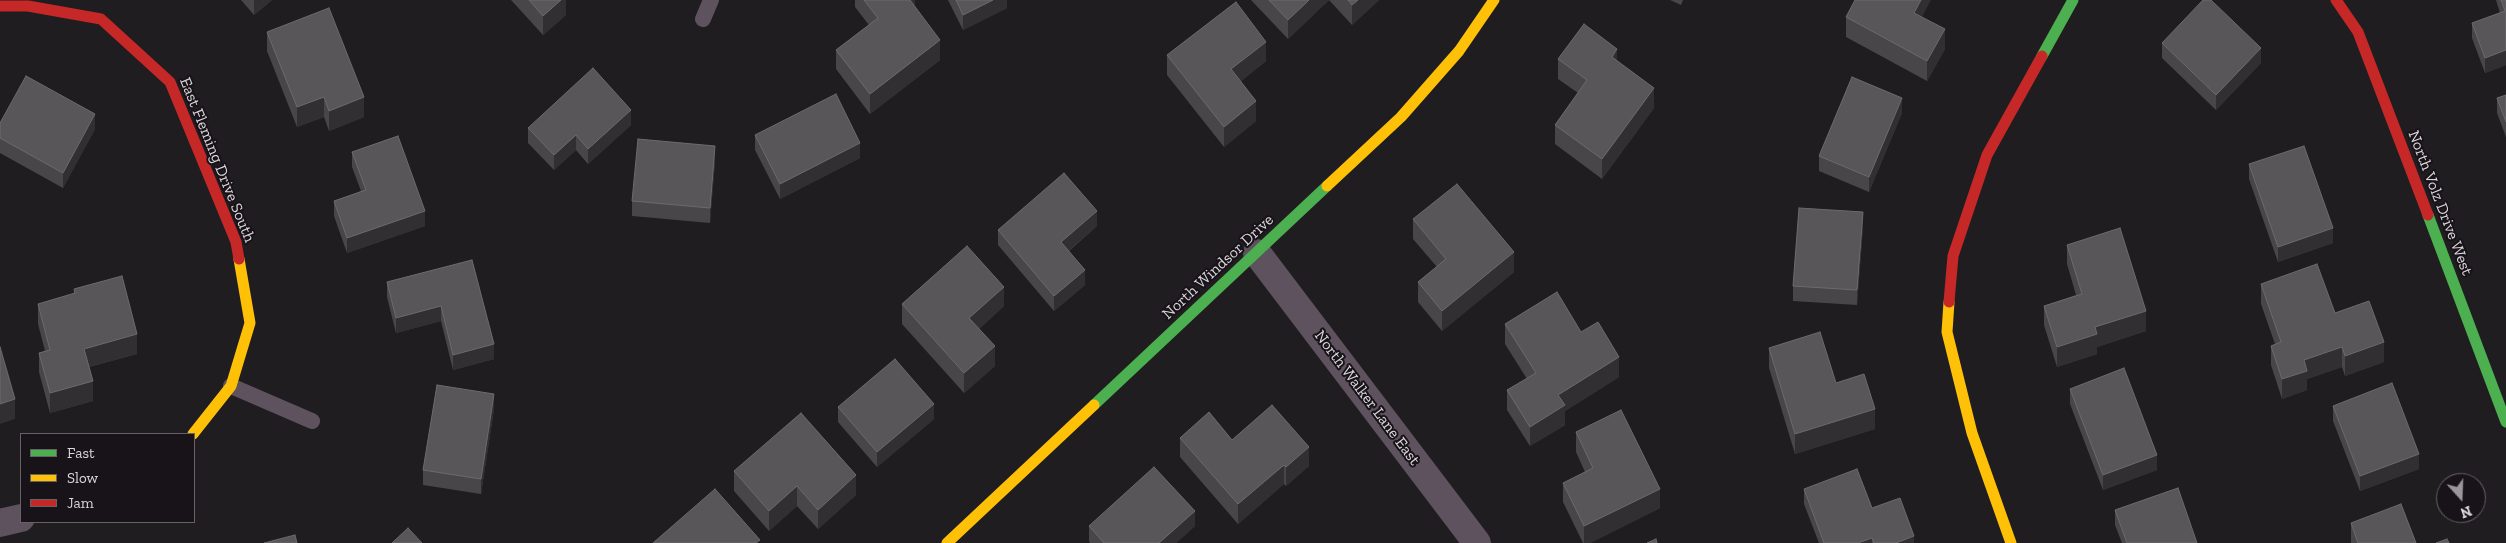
<!DOCTYPE html>
<style>
body{margin:0}
#map{position:relative;width:2506px;height:543px;overflow:hidden;background:#201d20;font-family:"Zilla Slab",serif}
canvas{display:block}
.legend{position:absolute;left:20px;top:433px;width:175px;height:90px;box-sizing:border-box;background:#171318;border:1px solid #666266;margin:0;padding:6px 9px;list-style:none;font-size:15px;color:#dcd8dc}
.legend li{display:flex;align-items:center;gap:10px;height:25px}
.legend b{width:25px;border:1px solid #666266}
.north{position:absolute;left:2436px;top:473px;width:50px;height:50px;box-sizing:border-box;background:#171318;border:1px solid #666266;border-radius:50%;rotate:160deg;font-size:14px;font-weight:700;line-height:20px;text-align:center;color:#dcd8dc}
.north::after{content:'';display:block;margin:auto;width:18px;height:22px;background:#9a979a;clip-path:polygon(50% 0,100% 100%,50% 72%,0 100%)}
</style>
<div id="map">
<canvas width="2506" height="543"></canvas>
<ul class="legend">
<li><b style="height:6px;background:#4caf50"></b>Fast</li>
<li><b style="height:6px;background:#ffc107"></b>Slow</li>
<li><b style="height:6px;background:#c62828"></b>Jam</li>
</ul>
<div class="north">N</div>
</div>
<script>
const g = document.querySelector('canvas').getContext('2d');
g.lineJoin = 'round';
const toPath = rows => new Path2D(rows.map(r => 'M' + r).join(''));
function trace(path, color, width, dash) { g.strokeStyle = color; g.lineWidth = width; g.lineCap = dash ? 'butt' : 'round'; g.setLineDash(dash || []); g.stroke(path); }
function fill(path, color) { g.fillStyle = color; g.fill(path, 'evenodd'); }
function drawText(font, color, halo, rows, align = 'center') {
  g.font = font + ' "Zilla Slab",serif'; g.lineWidth = 4; g.setLineDash([]); g.textBaseline = 'middle'; g.strokeStyle = halo; g.fillStyle = color; for (const [text, x, y, turn = 0] of rows) {
    g.save(); g.translate(x, y); g.rotate((+turn || 0) * Math.PI / 180); g.textAlign = isNaN(turn) ? turn : align; if (halo) g.strokeText(text, 0, 0); g.fillText(text, 0, 0); g.restore();
  }
}
const lane = toPath([
 [703,19,711,0],
 [231,386,312,421]
]);
const street = toPath([
 [1257,253,1477,543],
 [0,523,21,518]
]);
const fast = toPath([
 [2042,56,2073,0],
 [2428,215,2506,422],
 [1094,405,1327,186]
]);
const slow = toPath([
 [1327,186,1401,117,1459,51,1494,0],
 [1949,302,1947,332,1972,433,2011,543],
 [193,434,231,386,250,323,239,259],
 [947,543,1094,405]
]);
const jam = toPath([
 [2336,0,2358,32,2428,215],
 [0,6,28,6,101,19,170,82,236,242,239,259],
 [1949,302,1953,256,1987,155,2042,56]
]);
const wall = toPath([
 [241,0,272,0,254,15],
 [511,0,566,0,566,15,543,35],
 [855,0,915,0,915,7,940,60,870,114,836,69,836,50,869,25,855,7],
 [948,0,1007,0,1007,8,963,30],
 [1251,0,1379,0,1352,25,1329,0,1288,39],
 [1670,0,1683,0,1681,5],
 [2496,0,2506,0,2506,65,2485,73,2472,38,2472,23,2500,13],
 [1846,17,1922,17,1945,49,1927,81,1846,37],
 [267,32,364,117,329,131,324,117,297,127,267,51],
 [2162,43,2261,63,2216,110,2162,58],
 [1167,55,1266,61,1241,81,1256,121,1224,147,1167,75],
 [1558,59,1617,61,1654,108,1602,179,1555,144,1555,125,1578,93,1558,79],
 [2506,95,2506,137,2497,113,2497,98],
 [1902,113,1869,192,1819,171,1819,156],
 [0,123,95,129,63,188,0,153],
 [631,125,588,164,576,150,554,170,528,143,528,128],
 [755,135,860,158,780,199,755,150],
 [352,152,425,226,347,253,334,216,334,201,361,191,352,167],
 [715,161,710,223,632,216,632,201],
 [2249,164,2333,243,2278,262,2249,179],
 [1413,219,1514,272,1442,331,1418,302,1418,282,1437,267,1413,239],
 [1097,226,1069,251,1085,285,1054,311,998,245,998,230],
 [1863,227,1857,305,1793,301,1793,286],
 [2067,245,2146,331,2097,347,2097,354,2057,367,2044,325,2044,306,2076,295,2067,264],
 [472,260,494,359,453,370,441,321,396,333,387,297,387,282],
 [2261,284,2335,313,2384,362,2345,376,2342,367,2307,379,2307,390,2282,399,2271,365,2271,346,2275,344,2261,304],
 [74,289,137,354,89,367,93,401,50,413,39,372,39,353,45,351,38,324,38,304,74,294],
 [902,304,1004,306,979,329,995,366,964,393,902,324],
 [1505,324,1581,332,1619,377,1565,411,1565,425,1530,446,1507,410,1507,390,1527,379,1505,344],
 [1769,348,1836,383,1875,429,1795,454,1769,368],
 [2070,389,2157,470,2103,490,2070,404],
 [2333,406,2419,469,2360,491,2333,421],
 [838,407,934,419,877,467,838,422],
 [494,409,481,494,423,485,423,470],
 [1576,432,1660,508,1590,543,1583,543,1563,502,1563,483,1585,472,1576,452],
 [1180,438,1232,440,1309,466,1286,486,1284,484,1238,524,1180,457],
 [734,471,856,495,818,529,797,506,769,531,734,491],
 [1804,489,1872,508,1914,543,1819,543,1804,504],
 [2115,510,2197,543,2122,543,2115,525],
 [2351,523,2416,543,2351,543],
 [1089,526,1195,526,1176,543,1090,543,1089,541]
]);
const shadedWall = toPath([
 [254,0,272,0,254,15],
 [561,0,566,0,566,15,543,35,543,16],
 [908,0,915,0,915,13],
 [993,0,1007,0,1007,8,963,30,963,15],
 [1309,0,1329,0,1288,39,1288,20],
 [1358,0,1379,0,1352,25,1352,5],
 [1921,0,1931,0,1914,32,1914,13],
 [1945,29,1945,49,1927,81,1927,61],
 [940,40,940,60,870,114,870,94],
 [1266,42,1266,61,1231,89,1231,69],
 [2261,48,2261,63,2216,110,2216,95],
 [1617,49,1617,69,1612,57],
 [2506,50,2506,65,2485,73,2485,58],
 [1654,88,1654,108,1602,179,1602,159],
 [324,97,324,117,297,127,297,107],
 [364,97,364,117,329,131,329,111],
 [1902,98,1902,113,1869,192,1869,177],
 [1256,101,1256,121,1224,147,1224,127],
 [631,110,631,125,588,164,588,149],
 [95,114,95,129,63,188,63,173],
 [576,135,576,150,554,170,554,155],
 [860,143,860,158,780,199,780,184],
 [715,146,715,161,710,223,710,208],
 [425,211,425,226,347,253,347,238],
 [1097,211,1097,226,1061,257,1061,242],
 [1863,212,1863,227,1857,305,1857,290],
 [2333,228,2333,243,2278,262,2278,247],
 [1514,252,1514,272,1442,331,1442,311],
 [1085,270,1085,285,1054,311,1054,296],
 [1004,287,1004,306,969,338,969,318],
 [441,306,441,321,396,333,396,318],
 [2146,311,2146,331,2097,347,2097,354,2057,367,2057,347,2095,327],
 [137,334,137,354,84,368,84,349],
 [2384,342,2384,362,2345,376,2345,356],
 [494,344,494,359,453,370,453,355],
 [995,346,995,366,964,393,964,373],
 [2342,347,2342,367,2307,379,2307,390,2282,399,2282,379,2304,360],
 [1619,357,1619,377,1565,411,1565,425,1530,446,1530,427,1558,395],
 [93,381,93,401,50,413,50,393],
 [494,394,494,409,481,494,481,479],
 [15,399,15,419,0,424,0,404],
 [934,404,934,419,877,467,877,452],
 [1875,409,1875,429,1795,454,1795,434],
 [1309,447,1309,466,1286,486,1286,467],
 [2419,454,2419,469,2360,491,2360,476],
 [2157,455,2157,470,2103,490,2103,475],
 [1284,465,1284,484,1238,524,1238,504],
 [856,475,856,495,818,529,818,510],
 [797,486,797,506,769,531,769,511],
 [1660,489,1660,508,1590,543,1584,543,1584,526],
 [1195,511,1195,526,1176,543,1159,543],
 [1914,536,1914,543,1896,543],
 [1872,538,1872,543,1858,543]
]);
const building = toPath([
 [529,0,561,0,543,16,529,0],
 [864,0,910,0,940,40,870,94,836,50,878,18,864,0],
 [956,0,993,0,963,15,956,0],
 [1269,0,1309,0,1288,20,1269,0],
 [1348,0,1358,0,1352,5,1348,0],
 [1855,0,1921,0,1914,13,1945,29,1927,61,1846,17,1855,0],
 [2203,0,2211,0,2261,48,2216,95,2162,43,2203,0],
 [2501,0,2506,0,2506,50,2485,58,2472,23,2505,11,2501,0],
 [1236,2,1266,42,1231,69,1256,101,1224,127,1167,55,1236,2],
 [329,8,364,97,329,111,324,97,297,107,267,32,329,8],
 [1584,24,1617,49,1612,57,1654,88,1602,159,1555,125,1587,80,1558,59,1584,24],
 [593,68,631,110,588,149,576,135,554,155,528,128,593,68],
 [26,76,95,114,63,173,0,138,0,123,26,76],
 [1852,77,1902,98,1869,177,1819,156,1852,77],
 [836,94,860,143,780,184,755,135,836,94],
 [2506,95,2506,122,2497,98,2506,95],
 [398,136,425,211,347,238,334,201,366,190,352,152,398,136],
 [638,139,715,146,710,208,632,201,638,139],
 [2304,146,2333,228,2278,247,2249,164,2304,146],
 [1064,173,1097,211,1061,242,1085,270,1054,296,998,230,1064,173],
 [1457,184,1514,252,1442,311,1418,282,1446,259,1413,219,1457,184],
 [1799,208,1863,212,1857,290,1793,286,1799,208],
 [2120,228,2146,311,2095,327,2097,334,2057,347,2044,306,2082,294,2067,245,2120,228],
 [967,246,1004,287,969,318,995,346,964,373,902,304,967,246],
 [472,260,494,344,453,355,441,306,396,318,387,282,472,260],
 [2317,264,2335,313,2369,301,2384,342,2345,356,2342,347,2304,360,2307,371,2282,379,2271,346,2281,342,2261,284,2317,264],
 [122,276,137,334,84,349,93,381,50,393,39,353,50,350,38,304,75,293,74,289,122,276],
 [1557,292,1581,332,1598,322,1619,357,1558,395,1565,405,1530,427,1507,390,1536,373,1505,324,1557,292],
 [1820,332,1836,383,1864,374,1875,409,1795,434,1769,348,1820,332],
 [0,347,15,399,0,404,0,347],
 [895,359,934,404,877,452,838,407,895,359],
 [2124,368,2157,455,2103,475,2070,389,2124,368],
 [2392,383,2419,454,2360,476,2333,406,2392,383],
 [437,385,494,394,481,479,423,470,437,385],
 [1272,405,1309,447,1286,467,1284,465,1238,504,1180,438,1209,412,1232,440,1272,405],
 [1621,410,1660,489,1584,526,1563,483,1593,468,1576,432,1621,410],
 [801,413,856,475,818,510,797,486,769,511,734,471,801,413],
 [1154,467,1195,511,1159,543,1104,543,1089,526,1154,467],
 [1857,469,1872,508,1900,498,1914,536,1896,543,1874,543,1872,538,1858,543,1824,543,1804,489,1857,469],
 [2178,488,2197,543,2127,543,2115,510,2178,488],
 [715,489,760,540,756,543,653,543,715,489],
 [2401,504,2416,543,2358,543,2351,523,2401,504],
 [408,528,422,543,392,543,408,528],
 [295,535,297,543,264,543,295,535],
 [1656,539,1657,543,1647,543,1656,539],
 [2447,539,2449,543,2436,543,2447,539]
]);
const streetNames = [
 ["East Fleming Drive South",217,160,68],
 ["North Volz Drive West",2440,203,69],
 ["North Windsor Drive",1218,267,-43],
 ["North Walker Lane East",1367,398,53]
];
trace(lane, '#5d525d', 16);
trace(street, '#5d525d', 28);
trace(fast, '#4caf50', 11);
trace(slow, '#ffc107', 11);
trace(jam, '#c62828', 11);
fill(wall, '#484648');
fill(shadedWall, '#312f31');
fill(building, '#585658');
trace(building, '#6d6a6d', 1);
drawText('16px', '#dcd8dc', '#171318', streetNames);
</script>
